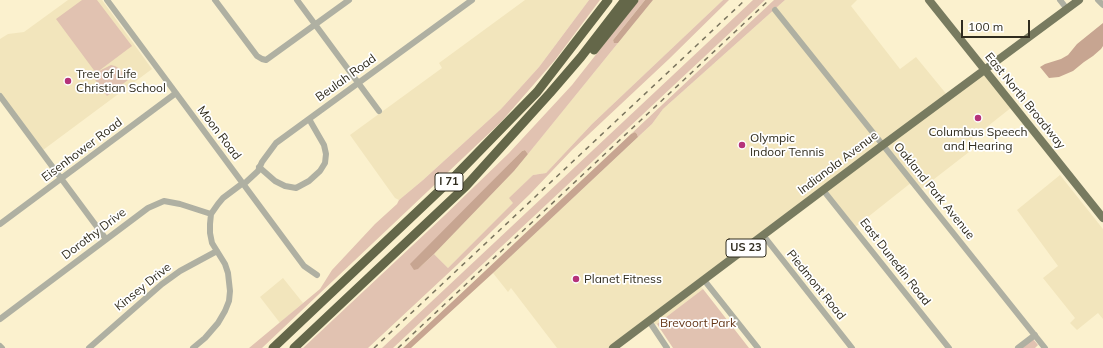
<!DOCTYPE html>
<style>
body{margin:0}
#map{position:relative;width:1103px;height:348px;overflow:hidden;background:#fbf1ce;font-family:Mulish,sans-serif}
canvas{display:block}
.scale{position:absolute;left:961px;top:20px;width:69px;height:18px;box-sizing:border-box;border:2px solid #302c1e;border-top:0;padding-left:5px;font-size:12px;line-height:14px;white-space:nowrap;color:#302c1e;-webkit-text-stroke:3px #fff;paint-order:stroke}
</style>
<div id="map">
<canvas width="1103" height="348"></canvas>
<div class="scale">100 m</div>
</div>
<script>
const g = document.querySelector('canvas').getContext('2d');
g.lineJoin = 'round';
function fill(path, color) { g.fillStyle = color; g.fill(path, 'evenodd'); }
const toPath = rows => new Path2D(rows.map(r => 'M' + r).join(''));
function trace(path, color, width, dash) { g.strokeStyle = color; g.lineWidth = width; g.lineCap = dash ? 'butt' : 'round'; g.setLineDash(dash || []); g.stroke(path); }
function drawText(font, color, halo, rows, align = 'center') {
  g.font = font + ' Mulish,sans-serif'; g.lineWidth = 3.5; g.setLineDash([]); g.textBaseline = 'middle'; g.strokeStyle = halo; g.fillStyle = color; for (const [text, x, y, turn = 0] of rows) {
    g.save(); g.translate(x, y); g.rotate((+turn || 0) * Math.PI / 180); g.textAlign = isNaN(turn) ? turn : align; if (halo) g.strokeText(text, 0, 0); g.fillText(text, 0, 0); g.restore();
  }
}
const built = toPath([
 [68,0,102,0,152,69,43,150,0,92,0,39,8,34,24,32],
 [525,0,589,0,539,67,501,109,423,180,399,200,395,198,350,135,442,68,439,63],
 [653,0,723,0,592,124,546,173,533,175,510,198,514,203,448,268,434,254,514,171],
 [785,0,857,0,851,6,900,69,916,57,948,96,983,70,1012,107,964,145,969,152,920,190,912,182,854,228,823,190,698,284,703,289,657,324,638,330,613,348,557,348,511,288,508,292,493,273,652,124,663,109],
 [1060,175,1103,229,1103,319,1098,313,1077,330,1070,323,1075,318,1043,278,1058,266,1017,210],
 [283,278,303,303,280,323,260,297]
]);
const green = toPath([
 [82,0,97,0,132,46,96,73,56,19],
 [589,0,600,0,555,60,501,122,262,348,249,348,320,289,332,270,375,224,397,204,399,200,423,180,501,109,539,67],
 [639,0,645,0,613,40,614,42,618,43,528,154,525,150,522,151,487,187,418,269,434,254,448,268,513,203,509,198,533,175,546,173,592,124,723,0,729,0,669,59,572,150,530,194,457,265,368,348,303,348,445,215,509,153,572,85],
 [753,0,765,0,393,348,382,348],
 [774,0,785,0,663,109,652,124,638,137,637,134,635,132,631,134],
 [111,65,115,66,120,69,128,80,107,96,93,77,101,70],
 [703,289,749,348,673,348,657,324],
 [1033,339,1038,345,1035,348,1022,348]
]);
const forest = toPath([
 [645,0,653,0,618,43,614,43,613,40],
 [1103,23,1103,46,1101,49,1093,56,1084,62,1073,71,1059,77,1049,78,1040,67,1045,64,1061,59,1068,55,1077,44],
 [635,132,637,134,638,137,493,273,411,348,403,348,631,134],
 [525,150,528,154,514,171,434,254,418,269,414,270,410,264,522,151]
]);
const minor = toPath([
 [107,0,304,266,317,275],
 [215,0,257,56,262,59,266,60,349,0],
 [297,0,379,111],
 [1060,0,1067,9],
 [1098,0,1103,5],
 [775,10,1045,348],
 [0,96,106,239],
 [259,167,275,181,285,186,296,188,309,181,320,171,325,163,326,154,324,145,309,119],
 [244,184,258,171,262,162,276,143,472,0],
 [823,190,949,348],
 [0,224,176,93],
 [763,235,852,348],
 [704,280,758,348],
 [0,319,148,208,164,201,180,204,211,214],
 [649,321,667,348],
 [0,346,2,348],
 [89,348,162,284,180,271,217,251],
 [193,348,205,338,218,323,225,311,229,301,230,291,228,273,225,264,212,243,210,233,210,224,211,214,218,204,223,198,243,183],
 [1018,348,1035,335]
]);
const major = toPath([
 [929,0,1103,218],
 [613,348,883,145,1079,0]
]);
const highway = toPath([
 [594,50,634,0],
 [273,348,456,175,537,92,608,0],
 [294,348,466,186,550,93,581,57,625,0]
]);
const rail = toPath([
 [374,348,745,0],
 [398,348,769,0]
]);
const markers = [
 [68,81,4,"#b5327a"],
 [978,118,4,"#b5327a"],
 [742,145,4,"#b5327a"],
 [576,279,4,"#b5327a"]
];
const shields = [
 [449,182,28],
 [746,248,40]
];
const shieldNames = [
 ["I 71",449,182],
 ["US 23",746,248]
];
const poiNames = [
 ["Tree of Life",76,74],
 ["Christian School",76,88],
 ["Columbus Speech",978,132,"center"],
 ["and Hearing",978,146,"center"],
 ["Olympic",750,138],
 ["Indoor Tennis",750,152],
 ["Planet Fitness",584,279]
];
const streetNames = [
 ["Beulah Road",346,78,-36],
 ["East North Broadway",1025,101,51],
 ["Moon Road",219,133,53],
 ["Eisenhower Road",82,150,-37],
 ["Indianola Avenue",838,163,-37],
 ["Oakland Park Avenue",934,191,51],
 ["Dorothy Drive",94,234,-37],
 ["East Dunedin Road",895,262,52],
 ["Piedmont Road",816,285,51],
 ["Kinsey Drive",143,287,-39]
];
const parkNames = [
 ["Brevoort Park",698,323]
];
fill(built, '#f2e5bc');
fill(green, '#e1c2b1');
fill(forest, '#c7a591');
trace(minor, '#afb0a2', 6);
trace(major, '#787b60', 8);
trace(highway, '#646749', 9);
trace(rail, '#7a745e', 1.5, [5, 5]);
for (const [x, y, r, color] of markers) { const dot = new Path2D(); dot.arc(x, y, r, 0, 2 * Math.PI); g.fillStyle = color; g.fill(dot); trace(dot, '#fff', 1.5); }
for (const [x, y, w] of shields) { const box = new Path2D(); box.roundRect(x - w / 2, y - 9, w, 18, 3); g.fillStyle = '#fff'; g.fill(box); trace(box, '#302c1e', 1); }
drawText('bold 11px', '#302c1e', null, shieldNames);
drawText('12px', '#302c1e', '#fff', poiNames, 'left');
drawText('12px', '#302c1e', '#fff', streetNames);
drawText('12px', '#653718', '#fff', parkNames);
</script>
